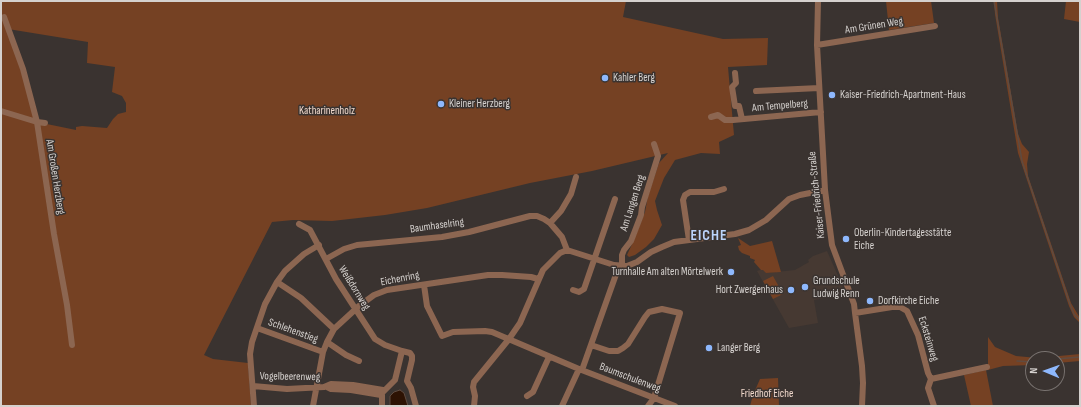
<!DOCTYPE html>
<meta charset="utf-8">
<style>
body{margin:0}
#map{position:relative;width:1081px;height:407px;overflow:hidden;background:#3a3330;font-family:"Sofia Sans Condensed",sans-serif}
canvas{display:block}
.frame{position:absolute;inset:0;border:2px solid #d5d1ce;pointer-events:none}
.north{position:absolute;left:1025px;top:351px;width:40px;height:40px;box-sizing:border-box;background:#3a3330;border:1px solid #78726f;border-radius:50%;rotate:272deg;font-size:11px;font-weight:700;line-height:16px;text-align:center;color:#d5d1ce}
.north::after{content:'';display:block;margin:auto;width:14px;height:18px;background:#8eb8fd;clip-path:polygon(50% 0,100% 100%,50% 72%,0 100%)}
</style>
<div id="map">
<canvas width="1081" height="407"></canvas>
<div class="frame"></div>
<div class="north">N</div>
</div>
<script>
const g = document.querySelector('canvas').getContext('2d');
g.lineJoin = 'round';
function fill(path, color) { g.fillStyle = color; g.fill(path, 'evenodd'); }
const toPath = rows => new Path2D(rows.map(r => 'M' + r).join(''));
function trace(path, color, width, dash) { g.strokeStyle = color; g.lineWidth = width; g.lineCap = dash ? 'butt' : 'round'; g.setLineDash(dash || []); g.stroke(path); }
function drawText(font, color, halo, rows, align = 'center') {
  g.font = font + ' "Sofia Sans Condensed",sans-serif'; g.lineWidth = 3; g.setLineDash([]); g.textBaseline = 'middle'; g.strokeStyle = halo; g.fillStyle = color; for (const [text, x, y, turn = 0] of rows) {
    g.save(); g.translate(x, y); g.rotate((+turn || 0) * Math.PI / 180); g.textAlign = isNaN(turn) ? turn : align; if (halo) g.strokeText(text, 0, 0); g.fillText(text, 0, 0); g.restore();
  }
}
const built = toPath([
 [827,251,846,294,814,300,818,323,789,328,757,271,763,269,766,273,795,270,809,262,808,260,813,256]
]);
const green = toPath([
 [1,1,626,1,623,17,723,39,768,38,767,65,728,67,734,135,719,142,720,154,701,153,675,160,664,178,655,201,657,210,662,225,654,239,646,247,635,255,629,257,627,255,633,242,645,212,648,196,659,163,668,153,592,171,530,183,427,208,385,215,332,221,293,220,272,222,204,355,213,359,248,363,251,406,1,406],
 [8,29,88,42,87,63,115,67,112,92,122,96,126,103,126,112,118,114,113,119,107,128,82,126,76,127,76,130,37,122],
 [886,1,931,1,934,23,889,30],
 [994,1,997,1,998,18,1018,134,1022,144,1029,152,1027,164,1028,176,1071,303,1080,318,1080,323,1074,317,1069,306,1018,153,995,14],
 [1066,1,1080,1,1080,22,1064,19],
 [738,238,750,246,772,241,781,272,766,273,763,270,761,270,754,262,755,260,750,258,750,256,742,253,739,250,738,246,741,245],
 [773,276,783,294,773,299,763,281],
 [988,337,995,347,1016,356,1038,358,1080,354,1080,361,1057,363,1057,359,1033,359,1033,365,1003,366,988,370],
 [986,370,993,406,971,406,964,375],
 [778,378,779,406,750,406,753,395,760,379]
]);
const water = toPath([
 [400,390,404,393,408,406,390,406,390,396,394,392,400,390]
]);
const stream = toPath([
 [994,1,1022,161,1070,304,1074,314,1080,320],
 [1057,359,1080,357],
 [1017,361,1033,362]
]);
const minor = toPath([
 [818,1,817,45,825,190,832,245,854,304,855,313,862,366,863,383,862,406],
 [4,17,23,69,37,122,54,234,67,305,72,345],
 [817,45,935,26],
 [735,73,736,83,732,87,735,106,739,106,742,119],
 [756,91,819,88],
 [1,111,37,122,45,123],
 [711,117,718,115,725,120,733,120,821,112],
 [550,223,561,211,571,194,576,177],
 [299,224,310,230,336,279,375,339,385,345,402,351,395,380,382,393,382,406],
 [689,240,683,200,685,195,690,192,714,192,724,189],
 [567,250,614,265,627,266,637,262,651,252,662,247,674,242,735,234,749,230,766,220,789,199,800,195,825,190],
 [326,259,344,249,357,245,442,237,469,232,530,216,537,216,544,219,550,223,562,237,567,250],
 [622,266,622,255,624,250,631,241,641,215,642,207,658,156,654,144],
 [277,282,301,298,334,329],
 [424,285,427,306,442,336,453,332,485,331,492,332,579,369,675,406],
 [573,290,579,292,584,289,615,199],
 [855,313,892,307,900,307,907,311,918,335,928,373,931,379,928,388,934,406],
 [257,328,323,352],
 [327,342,346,355,359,361],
 [591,345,609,351,618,351,623,348,628,344,645,317,649,312,662,309,680,313,654,398,648,406],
 [402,351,410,353,412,356,412,360,407,381,411,388,416,406],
 [582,370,619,266],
 [931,379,987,367],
 [253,386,287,389,324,387,331,384,353,385,383,390],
 [327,387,331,389,351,390,381,395],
 [527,396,533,392,549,357],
 [254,406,250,354,252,342,265,304,277,282,285,271,304,254,319,245],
 [313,406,323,352,327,342,334,329,359,306,374,295,387,290,488,275,502,275,531,277,538,279],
 [474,406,475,396,473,387,474,382,509,339,520,323,543,270,560,253,567,250],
 [562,406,579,369]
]);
const markers = [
 [605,78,4,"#8eb8fd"],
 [832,95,4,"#8eb8fd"],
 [441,104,4,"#8eb8fd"],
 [846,239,4,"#8eb8fd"],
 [731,272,4,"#8eb8fd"],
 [805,287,4,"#8eb8fd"],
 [791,290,4,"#8eb8fd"],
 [870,301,4,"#8eb8fd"],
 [709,348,4,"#8eb8fd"]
];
const streetNames = [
 ["Am Grünen Weg",874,26,-9],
 ["Am Tempelberg",780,106,-5],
 ["Am Großen Herzberg",55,177,81],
 ["Kaiser-Friedrich-Straße",817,195,-96],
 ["Am Langen Berg",633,203,-72],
 ["Baumhaselring",437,226,-8],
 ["Eichenring",400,279,-11],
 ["Weißdornweg",354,288,58],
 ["Schlehenstieg",293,331,20],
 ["Ecksteinweg",928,339,73],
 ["Vogelbeerenweg",290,377,1],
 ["Baumschulenweg",630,378,21]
];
const poiNames = [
 ["Kahler Berg",613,78],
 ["Kaiser-Friedrich-Apartment-Haus",840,95],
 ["Kleiner Herzberg",449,104],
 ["Oberlin-Kindertagesstätte",854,233],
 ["Eiche",854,246],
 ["Turnhalle Am alten Mörtelwerk",723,272,"right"],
 ["Grundschule",813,281],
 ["Ludwig Renn",813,294],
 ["Hort Zwergenhaus",783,290,"right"],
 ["Dorfkirche Eiche",878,301],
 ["Langer Berg",717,348]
];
const parkNames = [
 ["Katharinenholz",327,111],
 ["Friedhof Eiche",767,394]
];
const districtNames = [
 ["EICHE",709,236]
];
fill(built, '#463932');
fill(green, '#754123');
fill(water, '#2d1203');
trace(water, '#5f4b40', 1);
trace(stream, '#5f4b40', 1.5);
trace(minor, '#8c6651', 6);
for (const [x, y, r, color] of markers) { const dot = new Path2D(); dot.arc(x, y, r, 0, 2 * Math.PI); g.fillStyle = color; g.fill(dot); trace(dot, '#3a3330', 1.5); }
drawText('11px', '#d5d1ce', '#3a3330', streetNames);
drawText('11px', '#d5d1ce', '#3a3330', poiNames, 'left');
drawText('11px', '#f0d8cb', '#3a3330', parkNames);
g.letterSpacing = '1px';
drawText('bold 15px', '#bcd4fb', '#3a3330', districtNames);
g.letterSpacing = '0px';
</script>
